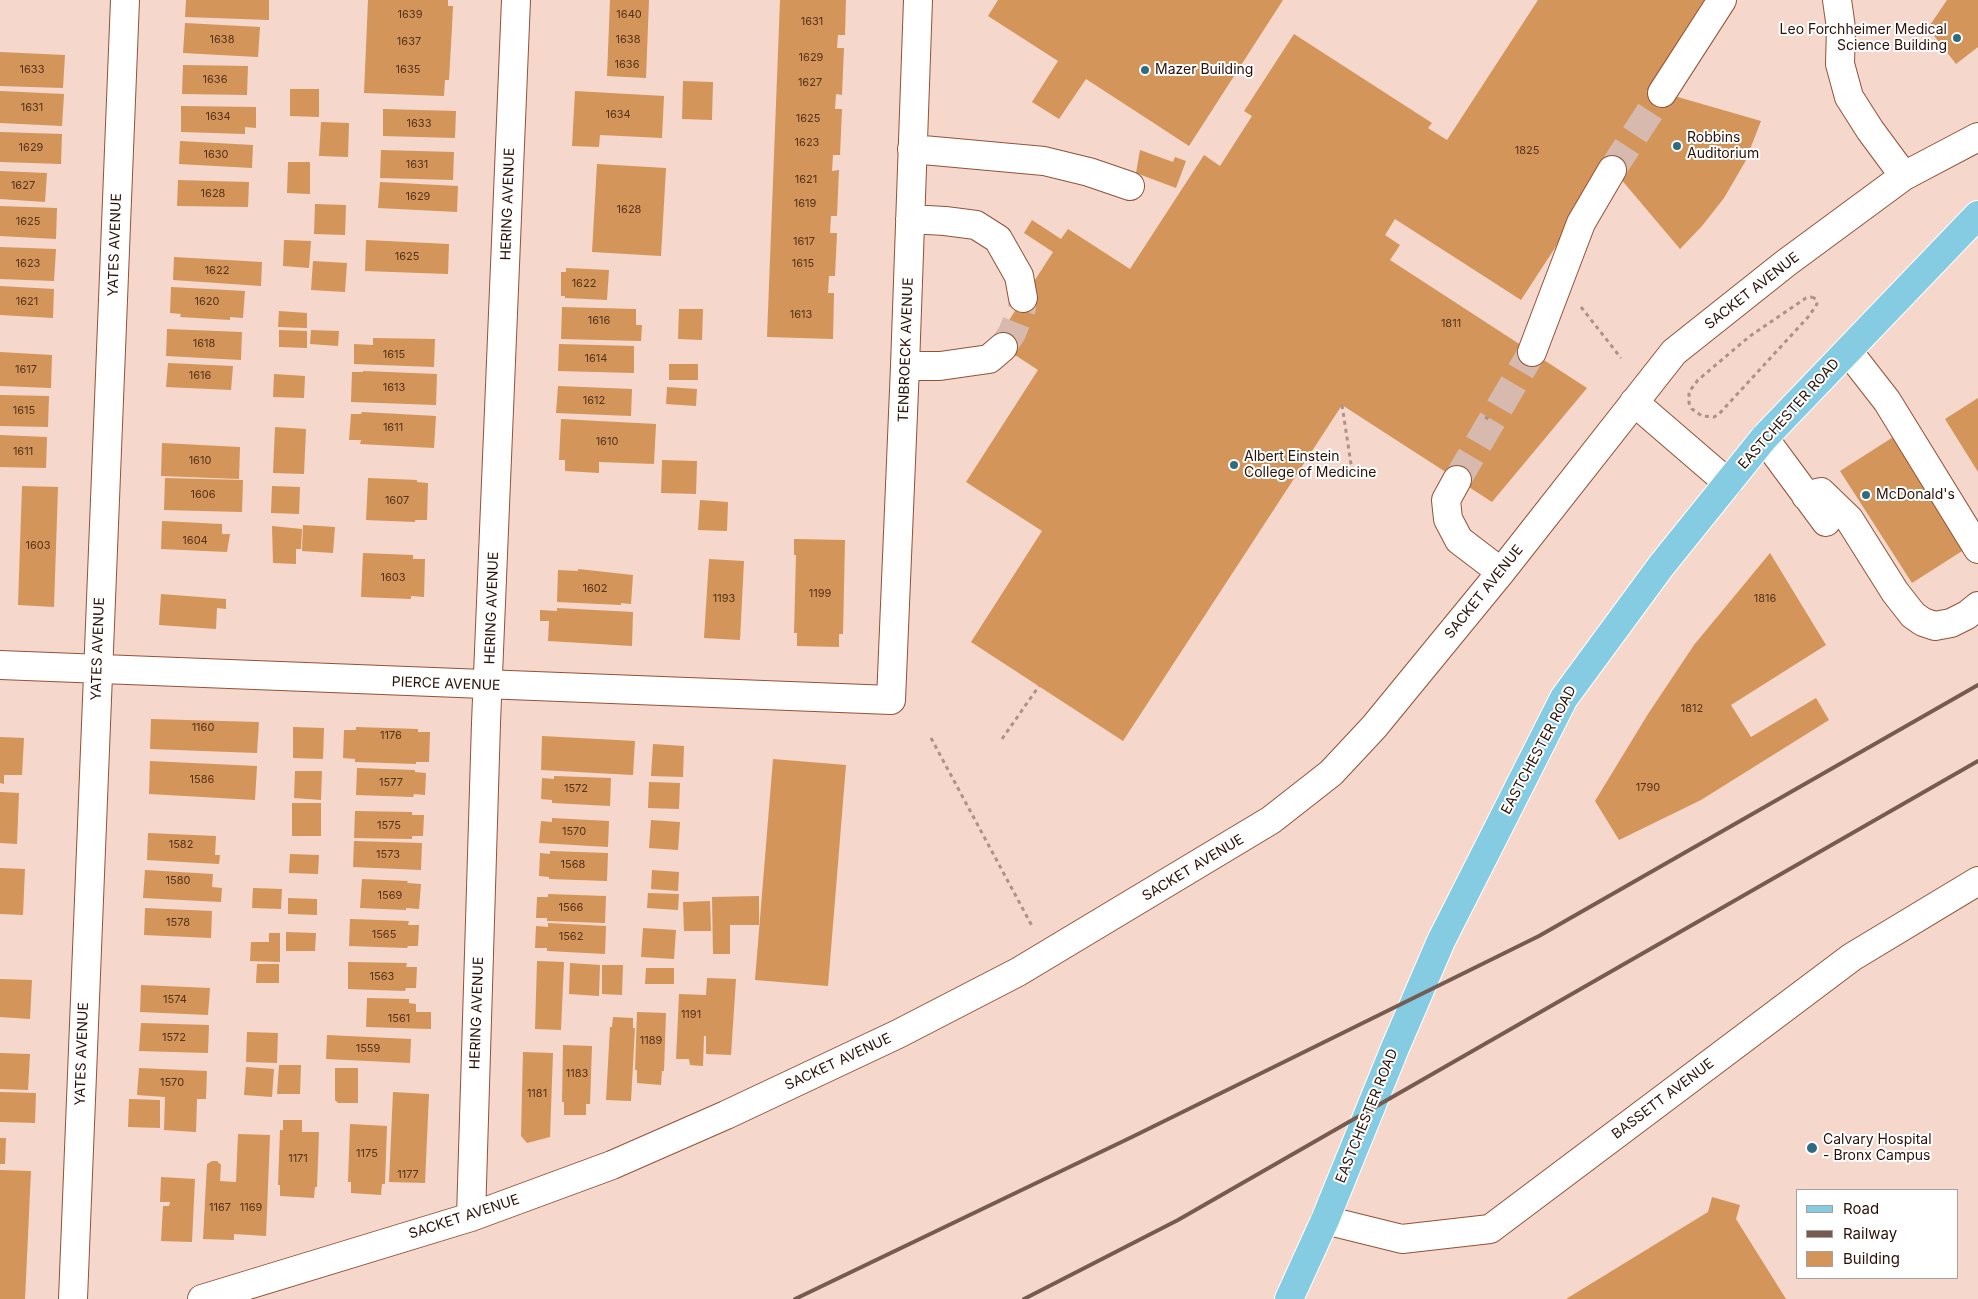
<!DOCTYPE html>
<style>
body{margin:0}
#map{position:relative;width:1978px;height:1299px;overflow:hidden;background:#f5d7cb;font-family:Inter,sans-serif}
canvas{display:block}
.legend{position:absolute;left:1796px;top:1189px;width:162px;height:90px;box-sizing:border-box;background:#fff;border:1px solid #aa9f9b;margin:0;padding:6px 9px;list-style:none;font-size:15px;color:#2a1006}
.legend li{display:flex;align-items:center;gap:10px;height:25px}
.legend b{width:25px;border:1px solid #aa9f9b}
</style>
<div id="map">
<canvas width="1978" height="1299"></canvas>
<ul class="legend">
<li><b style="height:6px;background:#85cce2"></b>Road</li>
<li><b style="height:6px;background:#765b50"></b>Railway</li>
<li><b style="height:14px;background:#d39559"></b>Building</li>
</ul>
</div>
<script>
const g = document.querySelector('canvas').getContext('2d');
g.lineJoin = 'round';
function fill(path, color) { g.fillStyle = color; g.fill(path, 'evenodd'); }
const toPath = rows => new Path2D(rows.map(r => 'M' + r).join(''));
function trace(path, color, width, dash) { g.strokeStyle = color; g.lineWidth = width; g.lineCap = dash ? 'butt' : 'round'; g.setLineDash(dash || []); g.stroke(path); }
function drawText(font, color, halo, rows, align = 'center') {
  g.font = font + ' Inter,sans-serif'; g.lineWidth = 4; g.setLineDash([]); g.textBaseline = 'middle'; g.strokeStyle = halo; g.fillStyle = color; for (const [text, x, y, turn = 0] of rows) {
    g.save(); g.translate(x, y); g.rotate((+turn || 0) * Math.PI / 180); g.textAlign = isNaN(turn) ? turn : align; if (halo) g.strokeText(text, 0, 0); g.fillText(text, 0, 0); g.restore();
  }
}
const building = toPath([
 [186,0,269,0,269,20,185,17],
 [368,0,448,0,448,6,453,6,452,27,449,80,445,80,444,96,364,93],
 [610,0,649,0,646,78,607,76],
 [780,0,846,0,845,35,838,35,837,48,844,48,842,95,836,94,835,109,842,109,840,155,833,155,832,171,839,170,837,216,831,216,830,233,837,233,835,276,829,276,828,293,834,293,833,339,767,337],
 [998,0,1283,0,1189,146,1086,79,1059,119,1032,102,1058,61,988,16],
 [1538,0,1716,0,1657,91,1761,121,1745,162,1724,198,1702,226,1680,249,1609,165,1521,300,1395,219,1385,235,1400,245,1390,260,1587,388,1492,502,1342,405,1123,741,971,642,1042,531,966,482,1038,370,995,342,1053,252,1024,233,1032,220,1061,239,1068,229,1130,269,1204,155,1220,166,1252,116,1244,111,1294,34,1432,123,1428,128,1447,140],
 [1947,0,1978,0,1978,47,1956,64,1928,28],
 [185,23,260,27,258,57,183,53],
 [0,52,65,55,63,88,0,86],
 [183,65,248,66,247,95,182,94],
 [683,81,713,82,712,120,682,119],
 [290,89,319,89,319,117,290,116],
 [0,91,64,94,62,126,0,123],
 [575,91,664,96,662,138,600,135,599,147,572,146],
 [181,106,256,107,256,128,245,127,245,134,181,132],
 [383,109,456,111,455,138,383,136],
 [321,122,349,123,348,157,319,156],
 [0,132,62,134,61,164,0,162],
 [180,141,253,145,252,168,179,164],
 [381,150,454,152,453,180,380,178],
 [1140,150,1173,162,1175,157,1186,161,1176,188,1136,173],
 [288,162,310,162,310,194,287,193],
 [597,164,666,168,661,256,592,252],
 [0,171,47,173,45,202,0,199],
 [178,180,249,182,248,207,177,206],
 [380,182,458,186,457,212,378,208],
 [315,204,346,205,345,235,314,234],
 [0,206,57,208,56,239,0,236],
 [284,240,311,241,309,268,283,266],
 [366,240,449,244,448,274,365,271],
 [0,247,56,249,54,281,0,279],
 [174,257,262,262,261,286,173,280],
 [313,261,347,263,345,292,311,290],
 [566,268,609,270,607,300,565,298,565,296,561,296,561,272,566,272],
 [0,286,54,289,53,318,0,315],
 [171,287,245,291,243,318,230,317,230,320,180,317,181,314,170,313],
 [562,307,636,309,636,325,642,325,641,341,561,339],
 [679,309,703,309,702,340,678,339],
 [279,311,307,313,307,328,278,327],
 [167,329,242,332,241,360,166,356],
 [279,330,307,331,307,348,279,347],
 [311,330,339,331,338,346,310,344],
 [373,338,435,339,434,367,354,364,354,344,373,345],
 [559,344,634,346,634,373,558,371],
 [0,352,52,355,51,388,0,386],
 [168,363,233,366,231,390,166,387],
 [669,364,698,364,698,380,669,380],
 [363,371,437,374,436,405,351,402,352,372,363,372],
 [274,374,305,376,304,398,273,397],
 [558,386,632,389,631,416,556,413],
 [667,387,697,389,696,406,666,404],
 [0,395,49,396,48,427,0,426],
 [1978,398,1978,472,1945,419],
 [362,412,436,416,434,448,360,444,361,440,349,440,351,414,361,414],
 [561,419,656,424,654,464,599,462,599,473,565,471,565,460,559,460],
 [275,427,306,429,304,474,273,473],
 [1898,434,1970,546,1912,583,1840,471],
 [0,435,47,437,46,468,0,467],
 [162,443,240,447,239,479,161,476],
 [662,460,697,461,696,494,661,493],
 [165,478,243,480,242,512,164,510],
 [368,478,417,480,417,482,428,483,427,520,415,520,415,522,366,520],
 [22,486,58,487,54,607,18,605],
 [272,486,300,487,299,514,271,513],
 [700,500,728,502,727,531,698,530],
 [162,521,222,524,222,534,230,534,227,552,161,549],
 [303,525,335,527,333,553,302,551],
 [272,526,302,529,301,549,296,549,296,564,273,563],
 [794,539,845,540,843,634,839,634,839,647,797,646,797,633,794,633,796,555,794,555],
 [363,553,413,555,413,559,425,559,424,597,411,596,411,599,361,597],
 [1770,553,1826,645,1731,705,1751,737,1816,698,1829,720,1701,800,1619,840,1595,801,1648,714,1694,645],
 [709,559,744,561,740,640,704,638],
 [578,569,633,575,631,604,621,603,621,605,557,602,558,570,578,571],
 [161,594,226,599,226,609,217,608,216,629,159,625],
 [557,608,633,612,632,646,548,641,549,621,540,621,540,610,557,611],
 [151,719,259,722,257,753,150,749],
 [293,727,324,728,323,759,293,758],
 [356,727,418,729,418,732,430,732,429,762,416,762,416,764,355,762,355,759,343,758,344,730,356,730],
 [542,736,635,741,633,775,541,770],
 [0,737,24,738,22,775,4,775,4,784,0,783],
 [653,744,684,746,683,777,651,776],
 [773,759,846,765,828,986,755,980],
 [150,761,257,766,255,800,149,794],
 [357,768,415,770,415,772,426,773,425,795,414,794,413,797,356,795],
 [295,771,322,771,321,800,294,798],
 [554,776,611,778,610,806,552,803,552,800,541,799,542,778,554,779],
 [649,782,680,783,679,809,648,808],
 [0,792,19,793,17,844,0,843],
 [292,803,321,803,321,836,292,836],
 [355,811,412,812,412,815,424,815,423,836,412,836,412,839,354,838],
 [552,818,609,821,608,847,539,843,541,821,552,822],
 [651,820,680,822,678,850,649,848],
 [148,833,216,836,215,855,220,855,219,864,147,860],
 [354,841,422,843,421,870,353,867],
 [550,851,608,853,607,881,549,879,549,877,539,876,540,853,550,854],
 [290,854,319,855,318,874,289,873],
 [0,868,25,869,23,915,0,914],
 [145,870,213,874,212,887,222,888,221,902,143,898],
 [652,870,679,872,678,891,651,889],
 [362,879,408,881,407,883,421,884,419,909,406,908,406,910,360,908],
 [253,888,282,889,281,909,252,908],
 [648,893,679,894,678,910,647,908],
 [548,894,606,896,605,923,547,921,547,918,536,918,537,897,548,897],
 [759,896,759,925,730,925,730,954,713,954,712,897],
 [288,898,317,899,317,915,288,914],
 [710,901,711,931,684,931,683,902],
 [145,908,212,911,211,938,144,935],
 [350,919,409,921,408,925,419,925,418,946,408,946,407,948,349,946],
 [548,923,606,926,605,954,547,951,547,948,535,948,536,926,548,927],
 [643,928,676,930,674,959,641,957],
 [286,932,316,933,315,951,286,951],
 [269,933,280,933,280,962,250,961,251,942,269,942],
 [537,961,564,962,561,1030,535,1029],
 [348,962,407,963,406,967,417,967,416,988,406,988,405,991,348,989],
 [570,963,600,965,599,996,569,994],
 [257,964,279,964,279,983,256,983],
 [602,965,623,965,622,995,602,994],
 [646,968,674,968,674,984,645,984],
 [707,978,736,979,731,1055,706,1054,706,1036,704,1036,703,1066,690,1065,689,1059,676,1059,679,994,706,995],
 [0,979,32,980,30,1019,0,1017],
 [141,985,210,988,208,1015,140,1012],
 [367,998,409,999,409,1003,416,1004,416,1012,431,1012,431,1029,366,1027],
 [637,1012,666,1013,664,1071,662,1071,661,1085,637,1083,637,1070,635,1070],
 [613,1017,633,1018,633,1028,635,1028,631,1101,606,1100,610,1027,612,1027],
 [141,1023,209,1025,208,1053,139,1051],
 [247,1032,278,1033,277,1063,246,1062],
 [327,1035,411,1039,410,1063,326,1059],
 [563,1045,592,1046,590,1104,586,1104,586,1115,564,1115,564,1102,562,1102],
 [523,1052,553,1053,550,1137,527,1143,521,1136],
 [0,1053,30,1054,28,1090,0,1089],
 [279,1065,301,1065,300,1094,277,1094],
 [246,1067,274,1069,272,1097,244,1095],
 [139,1068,207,1071,206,1099,197,1099,196,1132,164,1130,165,1097,137,1095],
 [335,1068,358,1068,358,1103,338,1103,335,1100],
 [0,1092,36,1093,35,1123,0,1122],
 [393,1092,429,1094,425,1183,389,1182],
 [129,1099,160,1100,160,1128,128,1127],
 [283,1120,302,1120,302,1132,319,1132,317,1187,315,1187,314,1198,280,1196,280,1185,278,1185,280,1130,283,1130],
 [350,1124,387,1126,385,1184,382,1184,381,1195,351,1193,351,1182,348,1182],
 [238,1134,270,1135,266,1236,234,1234,234,1240,203,1239,207,1164,212,1161,217,1161,221,1165,220,1181,236,1182],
 [0,1138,6,1138,5,1164,0,1164],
 [0,1170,31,1171,25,1299,0,1299],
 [161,1177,195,1179,192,1242,161,1241,163,1206,169,1206,170,1202,160,1202],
 [1712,1197,1740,1205,1736,1219,1786,1299,1566,1299,1708,1212]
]);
const minorTunnel = toPath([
 [1612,170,1662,93],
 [1003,347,1012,333,1022,308,1023,298],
 [1457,480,1532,352]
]);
const path = toPath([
 [1812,297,1816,299,1817,304,1809,316,1719,414,1714,417,1702,416,1692,409,1689,403,1689,392,1698,380,1750,336,1806,298,1812,297],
 [1581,307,1621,358],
 [1342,405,1353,477],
 [1485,417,1492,421],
 [931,738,1032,926],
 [1002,739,1039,686]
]);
const minor = toPath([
 [1837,0,1841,28,1840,64,1849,97,1870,130,1904,176],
 [1662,93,1722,0],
 [912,149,1044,161,1089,172,1130,186],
 [910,219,945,221,976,225,998,239,1019,276,1023,298],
 [1848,351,1887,401,1978,549],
 [1532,352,1581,223,1612,170],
 [905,366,940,366,989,359,1003,347],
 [1634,402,1728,483],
 [1764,438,1826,522],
 [1457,480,1446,500,1448,519,1459,540,1501,572],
 [1806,496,1821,492,1849,519,1895,592,1913,615,1923,622,1935,626,1951,623,1967,615,1978,606],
 [0,665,891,700,905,366,918,0],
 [471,1217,486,723,516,0],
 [1325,1220,1402,1239,1490,1229,1852,957,1978,881],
 [73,1299,125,0],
 [202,1299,471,1217,612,1165,726,1115,898,1034,1018,972,1271,820,1331,773,1374,727,1501,572,1674,352,1786,263,1904,176,1978,137]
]);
const major = toPath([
 [1289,1299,1325,1220,1395,1048,1441,941,1564,698,1661,566,1764,438,1978,215]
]);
const rail = toPath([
 [795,1299,1134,1136,1539,936,1978,685],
 [1024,1299,1178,1220,1978,761]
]);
const markers = [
 [1957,38,5,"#2d6c81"],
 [1145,70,5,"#2d6c81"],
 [1677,146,5,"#2d6c81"],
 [1234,465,5,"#2d6c81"],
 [1866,495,5,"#2d6c81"],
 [1812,1148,6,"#2d6c81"]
];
const numberNames = [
 ["1639",410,15],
 ["1640",629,15],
 ["1631",812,22],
 ["1638",222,40],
 ["1638",628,40],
 ["1637",409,42],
 ["1629",811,58],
 ["1636",627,65],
 ["1633",32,70],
 ["1635",408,70],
 ["1636",215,80],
 ["1627",810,83],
 ["1631",32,108],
 ["1634",618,115],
 ["1634",218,117],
 ["1625",808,119],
 ["1633",419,124],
 ["1623",807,143],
 ["1629",31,148],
 ["1825",1527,151],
 ["1630",216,155],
 ["1631",417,165],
 ["1621",806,180],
 ["1627",23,186],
 ["1628",213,194],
 ["1629",418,197],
 ["1619",805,204],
 ["1628",629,210],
 ["1625",28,222],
 ["1617",804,242],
 ["1625",407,257],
 ["1623",28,264],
 ["1615",803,264],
 ["1622",217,271],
 ["1622",584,284],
 ["1621",27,302],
 ["1620",207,302],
 ["1613",801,315],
 ["1616",599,321],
 ["1811",1451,324],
 ["1618",204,344],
 ["1615",394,355],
 ["1614",596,359],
 ["1617",26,370],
 ["1616",200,376],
 ["1613",394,388],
 ["1612",594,401],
 ["1615",24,411],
 ["1611",393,428],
 ["1610",607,442],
 ["1611",23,452],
 ["1610",200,461],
 ["1606",203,495],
 ["1607",397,501],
 ["1604",195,541],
 ["1603",38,546],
 ["1603",393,578],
 ["1602",595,589],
 ["1199",820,594],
 ["1193",724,599],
 ["1816",1765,599],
 ["1812",1692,709],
 ["1160",203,728],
 ["1176",391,736],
 ["1586",202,780],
 ["1577",391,783],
 ["1790",1648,788],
 ["1572",576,789],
 ["1575",389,826],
 ["1570",574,832],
 ["1582",181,845],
 ["1573",388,855],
 ["1568",573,865],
 ["1580",178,881],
 ["1569",390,896],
 ["1566",571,908],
 ["1578",178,923],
 ["1565",384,935],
 ["1562",571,937],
 ["1563",382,977],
 ["1574",175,1000],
 ["1191",691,1015],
 ["1561",399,1019],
 ["1572",174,1038],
 ["1189",651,1041],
 ["1559",368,1049],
 ["1183",577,1074],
 ["1570",172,1083],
 ["1181",537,1094],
 ["1175",367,1154],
 ["1171",298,1159],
 ["1177",408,1175],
 ["1167",220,1208],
 ["1169",251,1208]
];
const poiNames = [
 ["Leo Forchheimer Medical",1947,30,"right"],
 ["Science Building",1947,46,"right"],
 ["Mazer Building",1155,70],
 ["Robbins",1687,138],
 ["Auditorium",1687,154],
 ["Albert Einstein",1244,457],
 ["College of Medicine",1244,473],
 ["McDonald's",1876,495],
 ["Calvary Hospital",1823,1140],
 ["- Bronx Campus",1823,1156]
];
const streetNames = [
 ["HERING AVENUE",508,204,-88],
 ["YATES AVENUE",115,245,-88],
 ["SACKET AVENUE",1752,291,-38],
 ["TENBROECK AVENUE",906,350,-88],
 ["EASTCHESTER ROAD",1789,414,-48],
 ["SACKET AVENUE",1484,592,-51],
 ["HERING AVENUE",492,608,-88],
 ["YATES AVENUE",98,649,-88],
 ["PIERCE AVENUE",446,684,2],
 ["EASTCHESTER ROAD",1539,750,-62],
 ["SACKET AVENUE",1193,868,-31],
 ["HERING AVENUE",477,1013,-88],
 ["YATES AVENUE",82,1054,-88],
 ["SACKET AVENUE",838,1062,-25],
 ["BASSETT AVENUE",1663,1099,-37],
 ["EASTCHESTER ROAD",1367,1116,-68],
 ["SACKET AVENUE",464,1217,-18]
];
fill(building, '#d39559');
trace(minorTunnel, '#d7b9ad', 28, [28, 14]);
trace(minor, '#925237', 30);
trace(major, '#fff', 30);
trace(path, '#af9287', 3, [4, 4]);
trace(minor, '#fff', 28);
trace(major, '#85cce2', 28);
trace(rail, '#765b50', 4);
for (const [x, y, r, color] of markers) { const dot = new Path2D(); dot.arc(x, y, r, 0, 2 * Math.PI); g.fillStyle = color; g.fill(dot); trace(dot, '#fff', 2); }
drawText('11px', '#54311b', null, numberNames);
drawText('14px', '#2a1006', '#fff', poiNames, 'left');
drawText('14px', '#2a1006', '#fff', streetNames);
</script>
